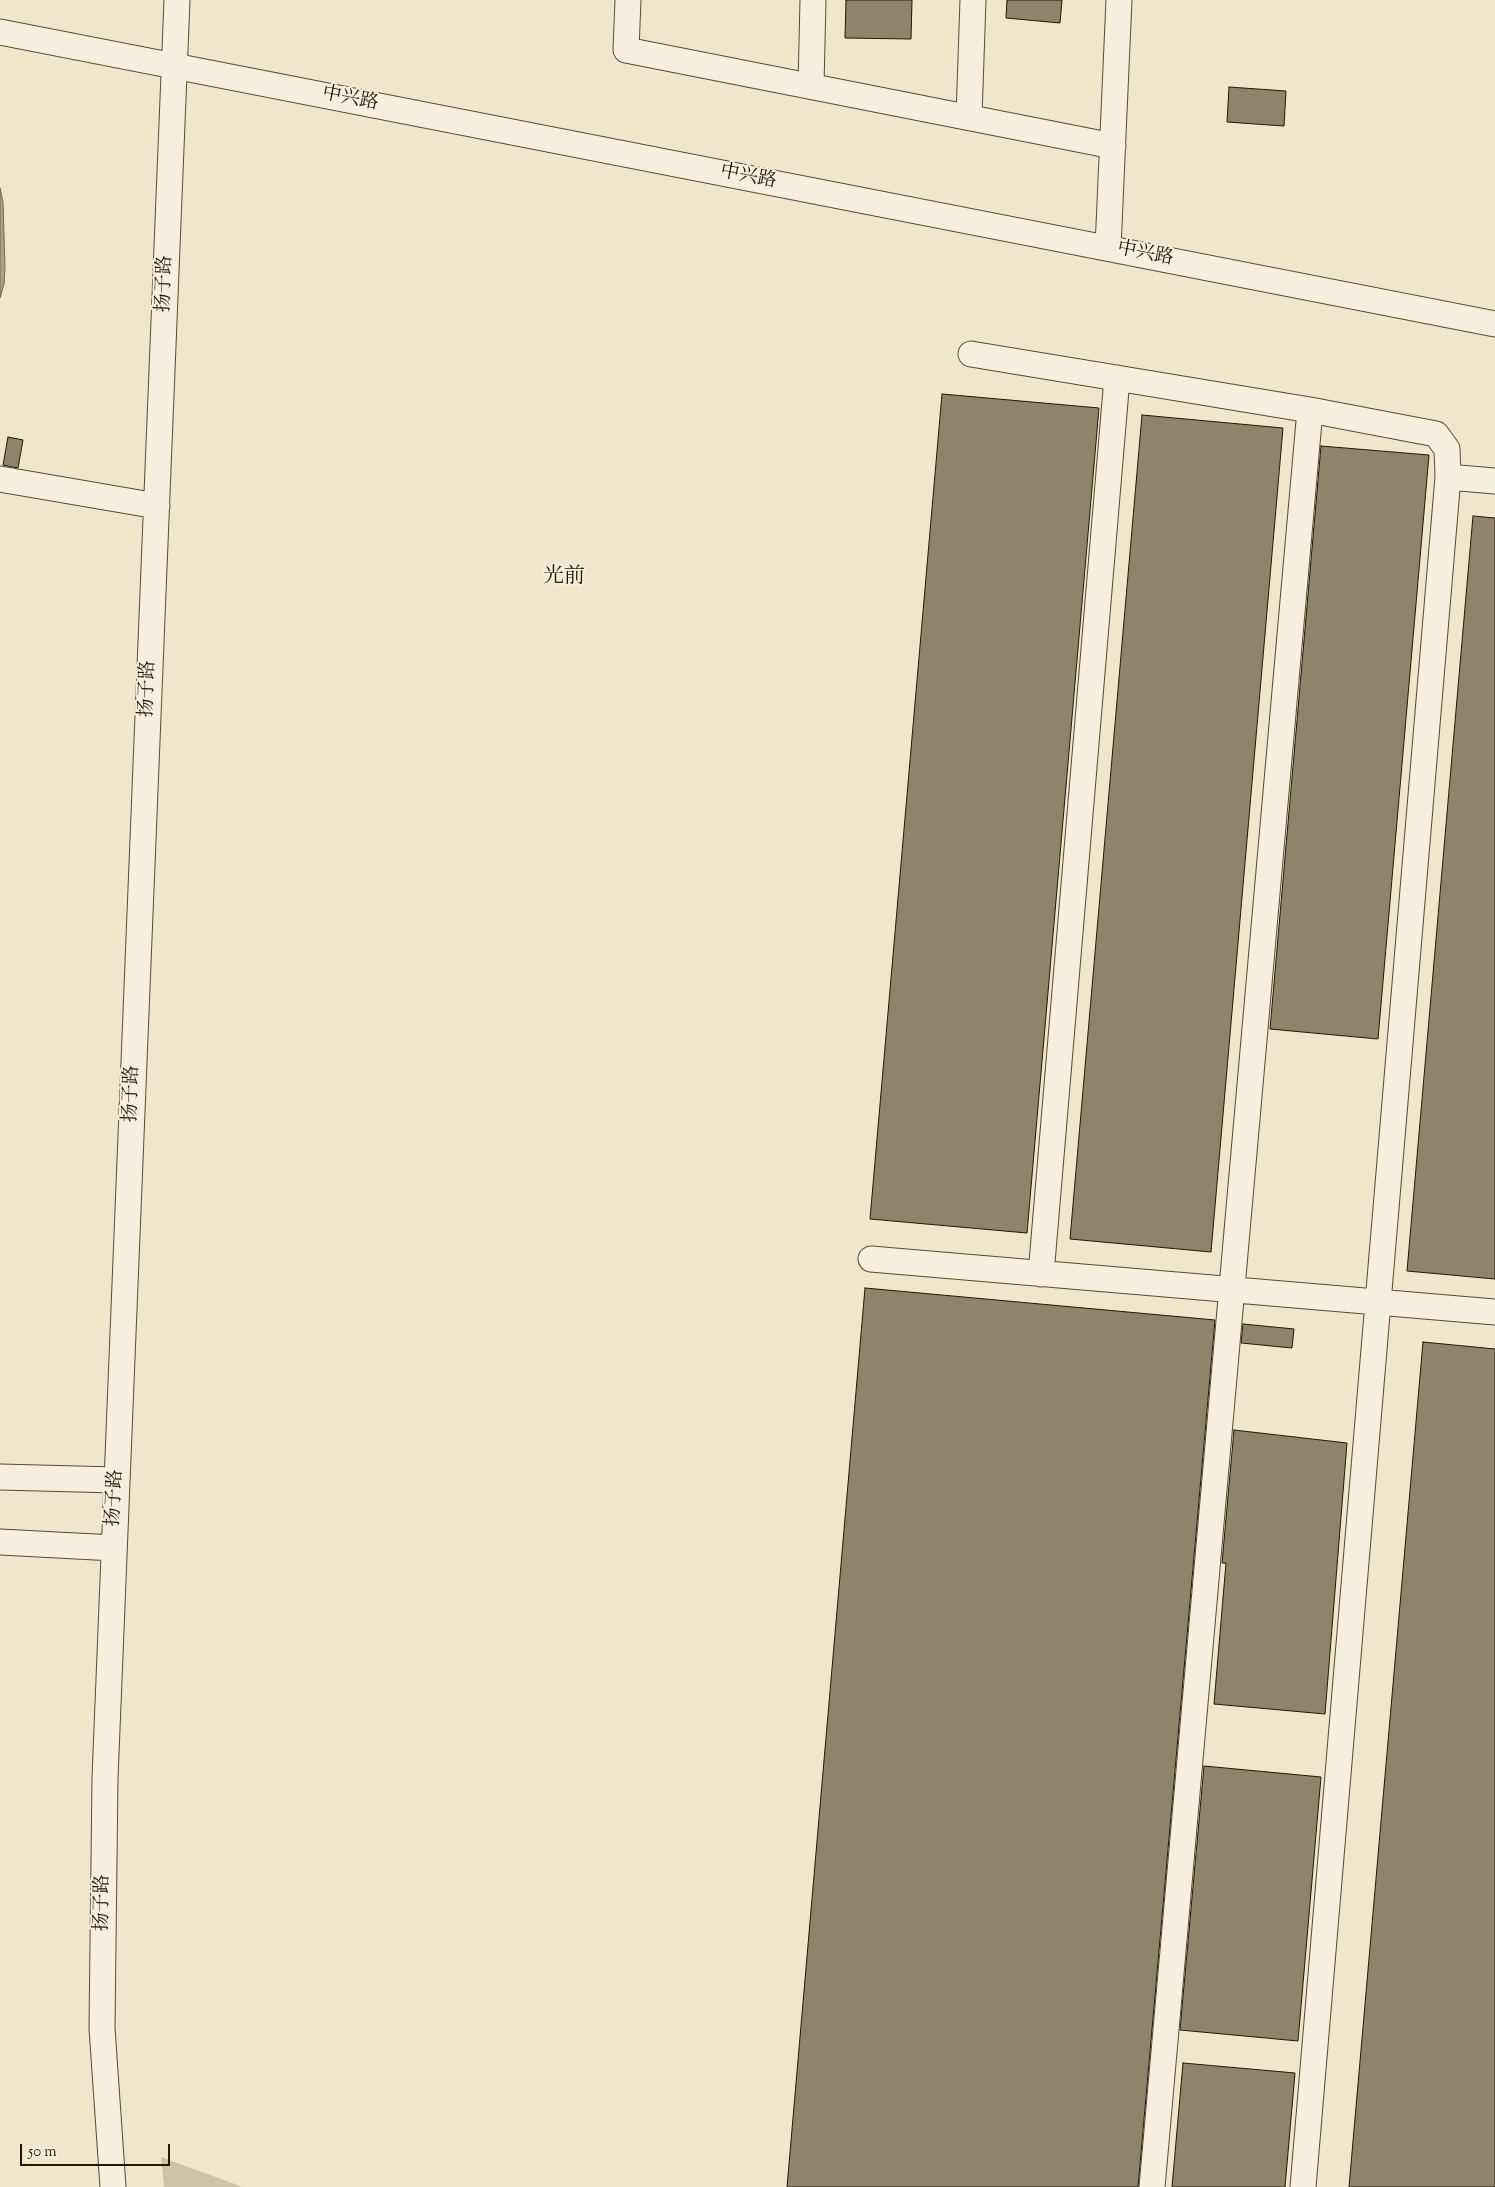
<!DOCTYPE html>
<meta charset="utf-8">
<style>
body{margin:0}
#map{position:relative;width:1495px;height:2187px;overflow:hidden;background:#efe6cb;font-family:"Sorts Mill Goudy",serif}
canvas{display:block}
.scale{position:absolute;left:20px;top:2144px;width:150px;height:22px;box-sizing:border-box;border:2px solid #251702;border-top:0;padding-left:6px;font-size:15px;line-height:18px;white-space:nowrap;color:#251702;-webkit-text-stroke:4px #f5efdd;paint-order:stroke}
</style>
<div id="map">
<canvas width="1495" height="2187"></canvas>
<div class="scale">50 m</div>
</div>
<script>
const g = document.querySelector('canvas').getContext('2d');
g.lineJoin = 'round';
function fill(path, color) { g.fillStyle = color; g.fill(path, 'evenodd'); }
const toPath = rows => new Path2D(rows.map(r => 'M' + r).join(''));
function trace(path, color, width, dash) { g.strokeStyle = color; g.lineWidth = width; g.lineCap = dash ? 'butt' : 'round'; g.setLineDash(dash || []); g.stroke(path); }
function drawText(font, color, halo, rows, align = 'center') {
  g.font = font + ' "Sorts Mill Goudy","Noto Serif SC",serif'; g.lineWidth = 4; g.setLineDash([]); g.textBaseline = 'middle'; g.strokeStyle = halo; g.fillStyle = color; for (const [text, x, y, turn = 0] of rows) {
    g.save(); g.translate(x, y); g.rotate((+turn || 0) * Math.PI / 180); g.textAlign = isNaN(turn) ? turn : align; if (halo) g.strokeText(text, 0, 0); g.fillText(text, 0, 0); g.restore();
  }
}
const green = toPath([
 [161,2157,243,2187,164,2187]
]);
const water = toPath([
 [0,188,3,202,5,267,4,284,0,298,0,188]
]);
const building = toPath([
 [846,0,912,0,911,39,845,38,846,0],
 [1007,0,1062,0,1060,23,1006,18,1007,0],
 [1229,87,1286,91,1284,126,1227,122,1229,87],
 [942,394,1099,408,1027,1233,870,1219,942,394],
 [1142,415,1283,428,1211,1252,1070,1239,1142,415],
 [8,437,23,440,18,468,3,465,8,437],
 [1321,446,1429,455,1378,1039,1270,1029,1321,446],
 [1473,516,1495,518,1495,1279,1407,1271,1473,516],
 [865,1288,1215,1320,1138,2187,787,2187,865,1288],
 [1243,1324,1294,1329,1292,1348,1241,1343,1243,1324],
 [1423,1342,1495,1349,1495,2187,1349,2187,1423,1342],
 [1234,1430,1347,1443,1325,1714,1214,1704,1226,1563,1222,1563,1234,1430],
 [1204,1766,1321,1777,1298,2041,1180,2030,1204,1766],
 [1183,2063,1295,2073,1285,2187,1172,2187,1183,2063]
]);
const minor = toPath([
 [628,0,626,50,1113,146],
 [0,32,1495,324],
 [811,86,813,0],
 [969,117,973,0],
 [1108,248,1119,0],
 [971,354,1310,410,1436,434,1447,449,1448,477],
 [0,479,157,506],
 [871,1259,1495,1312],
 [1041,1274,1117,378],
 [0,1477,117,1480],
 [0,1542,114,1548],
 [113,2187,102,2028,105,1778,177,0],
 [1152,2187,1310,410],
 [1303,2187,1448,477,1495,481]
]);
const streetNames = [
 ["中兴路",350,100,11],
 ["中兴路",748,178,11],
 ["中兴路",1145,255,11],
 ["扬子路",166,284,-88],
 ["扬子路",149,689,-88],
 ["扬子路",133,1094,-88],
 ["扬子路",116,1498,-87],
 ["扬子路",104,1903,-89]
];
const quarterNames = [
 ["光前",564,578]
];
fill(green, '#cdc3a9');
fill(water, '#aaa087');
trace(water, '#756952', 1);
fill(building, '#8e836b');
trace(building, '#251702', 1);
trace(minor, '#584b34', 27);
trace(minor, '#f5efdd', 25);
drawText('19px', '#251702', '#f5efdd', streetNames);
drawText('21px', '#251702', '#f5efdd', quarterNames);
</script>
